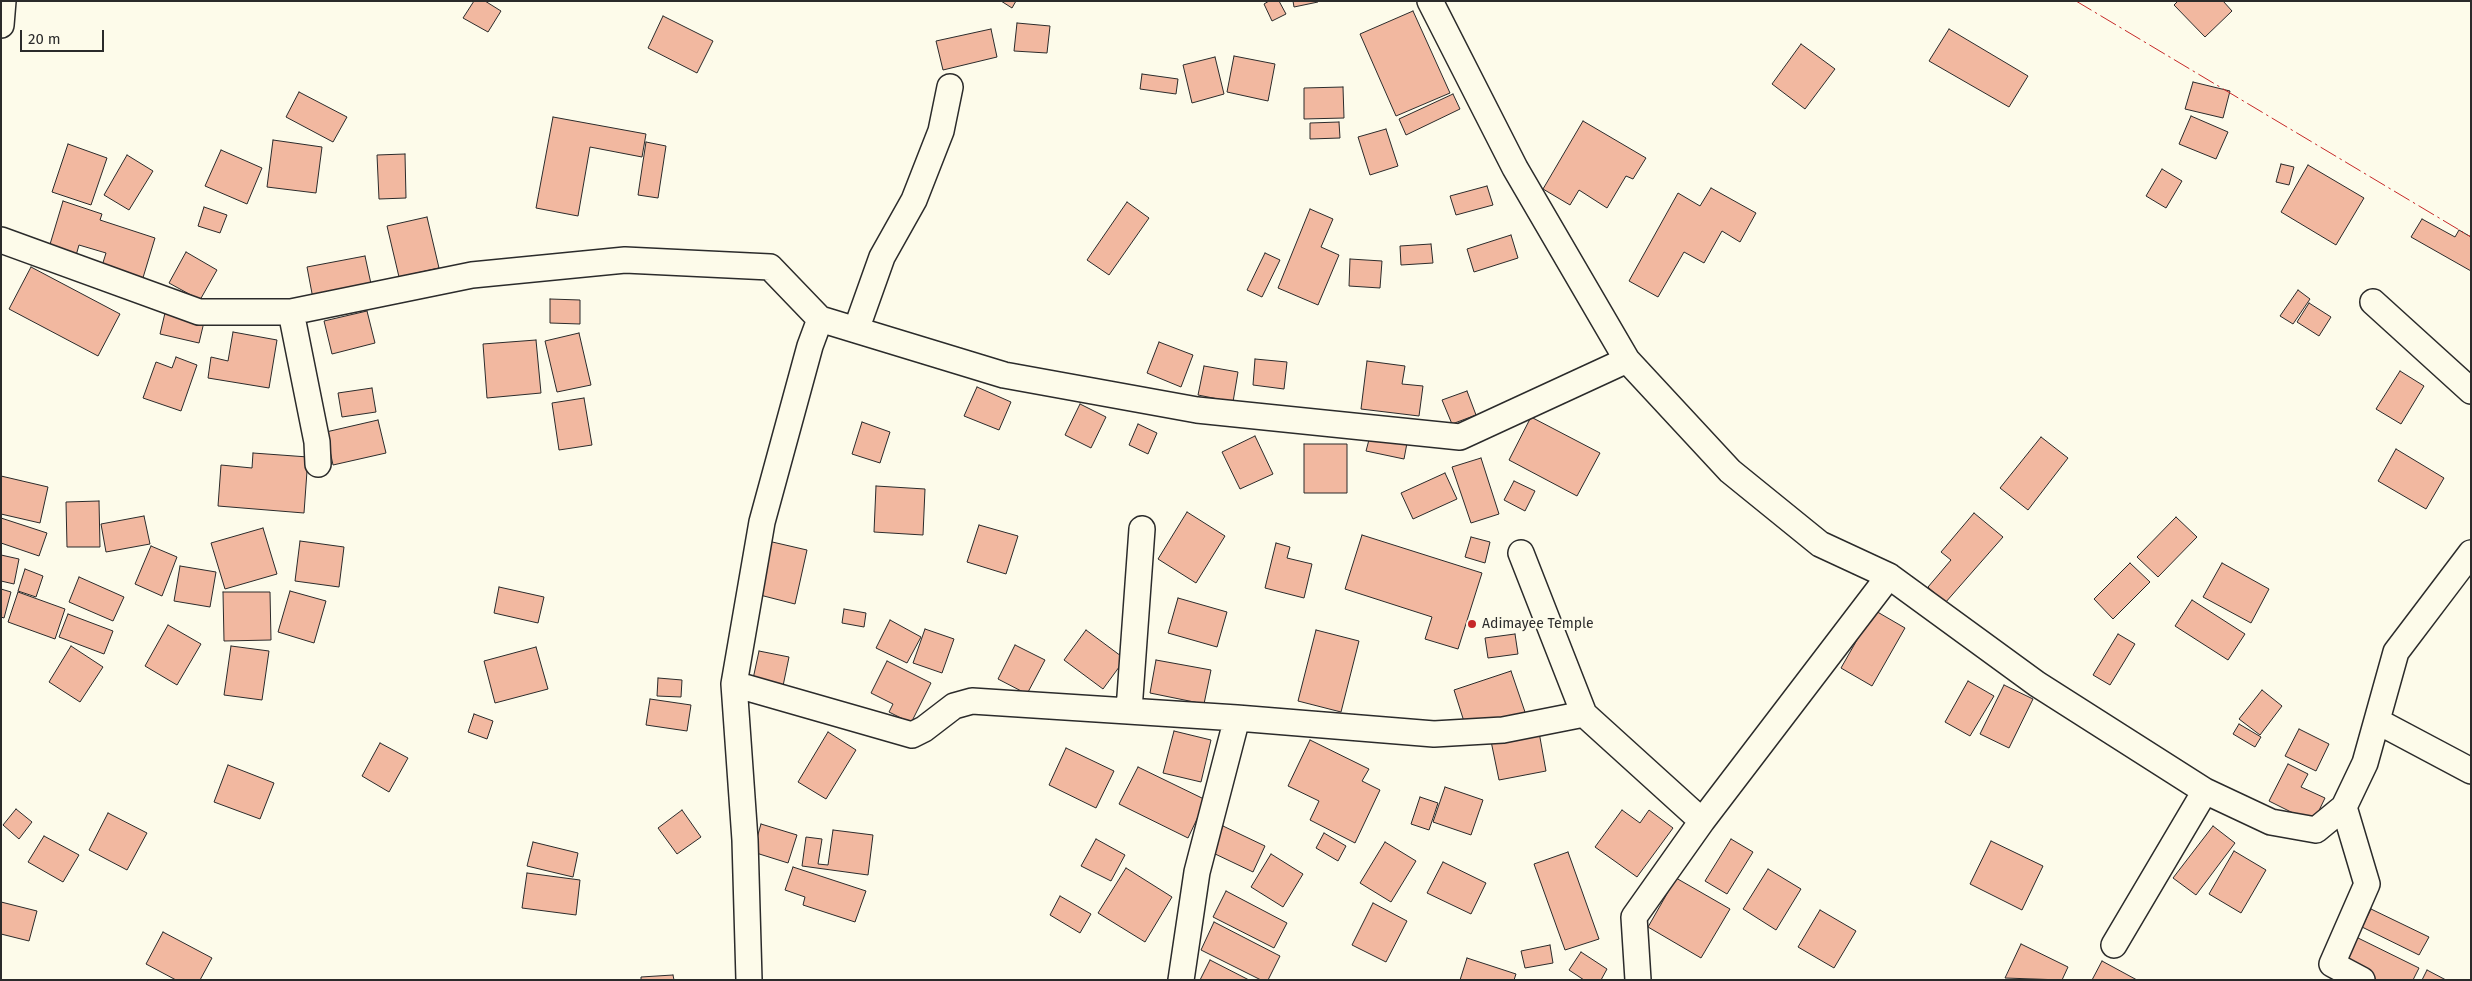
<!DOCTYPE html>
<style>
body{margin:0}
#map{position:relative;width:2472px;height:981px;overflow:hidden;background:#fdfbea;font-family:"Fira Sans",sans-serif}
canvas{display:block}
.frame{position:absolute;inset:0;border:2px solid #2b2b2b;pointer-events:none}
.scale{position:absolute;left:20px;top:30px;width:84px;height:22px;box-sizing:border-box;border:2px solid #2b2b2b;border-top:0;padding-left:6px;font-size:15px;line-height:18px;white-space:nowrap;color:#2b2b2b;-webkit-text-stroke:4px #fdfbea;paint-order:stroke}
</style>
<div id="map">
<canvas width="2472" height="981"></canvas>
<div class="frame"></div>
<div class="scale">20 m</div>
</div>
<script>
const g = document.querySelector('canvas').getContext('2d');
g.lineJoin = 'round';
function fill(path, color) { g.fillStyle = color; g.fill(path, 'evenodd'); }
const toPath = rows => new Path2D(rows.map(r => 'M' + r).join(''));
function trace(path, color, width, dash) { g.strokeStyle = color; g.lineWidth = width; g.lineCap = dash ? 'butt' : 'round'; g.setLineDash(dash || []); g.stroke(path); }
function drawText(font, color, halo, rows, align = 'center') {
  g.font = font + ' "Fira Sans",sans-serif'; g.lineWidth = 4; g.setLineDash([]); g.textBaseline = 'middle'; g.strokeStyle = halo; g.fillStyle = color; for (const [text, x, y, turn = 0] of rows) {
    g.save(); g.translate(x, y); g.rotate((+turn || 0) * Math.PI / 180); g.textAlign = isNaN(turn) ? turn : align; if (halo) g.strokeText(text, 0, 0); g.fillText(text, 0, 0); g.restore();
  }
}
const building = toPath([
 [474,1,485,1,501,11,488,32,463,18,474,1],
 [1001,1,1016,1,1012,8,1001,1],
 [1269,1,1279,1,1286,14,1272,21,1264,4,1269,1],
 [1293,1,1317,1,1318,2,1294,7,1293,1],
 [2178,1,2223,1,2232,11,2205,37,2174,5,2178,1],
 [1413,11,1450,93,1396,116,1360,34,1413,11],
 [663,16,713,41,697,73,648,48,663,16],
 [1017,23,1050,26,1047,53,1014,51,1017,23],
 [991,29,997,57,943,70,936,41,991,29],
 [1949,29,2028,76,2009,107,1929,61,1949,29],
 [1801,44,1835,69,1805,109,1772,84,1801,44],
 [1234,56,1275,64,1268,101,1227,92,1234,56],
 [1215,57,1224,94,1192,103,1183,65,1215,57],
 [1142,74,1178,79,1176,94,1140,89,1142,74],
 [2193,82,2230,91,2223,118,2185,109,2193,82],
 [1343,87,1344,118,1304,119,1304,88,1343,87],
 [299,92,347,117,333,142,286,117,299,92],
 [1453,94,1460,109,1406,135,1399,119,1453,94],
 [2191,116,2228,132,2216,159,2179,144,2191,116],
 [553,117,646,134,642,157,590,147,578,216,536,208,553,117],
 [1583,121,1646,158,1633,179,1626,176,1607,208,1579,190,1570,205,1543,189,1583,121],
 [1339,122,1340,138,1310,139,1310,123,1339,122],
 [1386,129,1398,166,1370,175,1358,137,1386,129],
 [273,140,322,147,316,193,267,187,273,140],
 [646,142,666,146,658,198,638,195,646,142],
 [68,144,107,158,91,205,52,192,68,144],
 [221,150,262,168,247,204,205,186,221,150],
 [405,154,406,198,379,199,377,155,405,154],
 [127,155,153,171,129,210,104,195,127,155],
 [2281,164,2294,167,2289,185,2276,182,2281,164],
 [2308,165,2364,198,2336,245,2281,212,2308,165],
 [2162,169,2182,181,2166,208,2146,196,2162,169],
 [1487,186,1493,205,1456,215,1450,196,1487,186],
 [1711,188,1756,213,1740,242,1722,231,1704,263,1684,252,1658,297,1629,281,1678,193,1700,206,1711,188],
 [63,201,102,214,100,220,155,238,142,281,101,269,106,253,79,245,75,259,48,251,63,201],
 [1127,202,1149,218,1109,275,1087,260,1127,202],
 [204,207,227,215,220,233,198,226,204,207],
 [1310,209,1333,219,1321,247,1339,255,1318,305,1278,288,1310,209],
 [427,217,439,268,399,277,387,226,427,217],
 [2422,219,2455,237,2459,230,2471,237,2471,271,2411,237,2422,219],
 [1511,235,1518,258,1474,272,1467,249,1511,235],
 [1431,244,1433,263,1401,265,1400,246,1431,244],
 [186,252,217,270,200,300,169,283,186,252],
 [1265,253,1280,260,1262,297,1247,290,1265,253],
 [365,256,373,293,314,304,307,267,365,256],
 [1350,259,1382,261,1380,288,1349,286,1350,259],
 [31,267,120,314,98,356,9,309,31,267],
 [2298,290,2310,299,2293,324,2280,316,2298,290],
 [550,299,580,300,580,324,550,323,550,299],
 [2309,303,2331,317,2319,336,2297,322,2309,303],
 [367,311,375,343,332,354,324,321,367,311],
 [165,313,204,322,199,343,160,334,165,313],
 [233,332,277,340,269,388,208,378,211,357,228,361,233,332],
 [579,333,591,385,557,392,545,341,579,333],
 [536,340,541,393,487,398,483,344,536,340],
 [1159,342,1193,355,1181,387,1147,373,1159,342],
 [176,357,197,365,181,411,143,398,156,362,172,368,176,357],
 [1255,359,1287,362,1284,389,1253,385,1255,359],
 [1367,361,1405,366,1402,384,1423,386,1419,416,1361,409,1367,361],
 [1204,366,1238,372,1233,402,1198,395,1204,366],
 [2400,371,2424,386,2401,424,2376,409,2400,371],
 [977,387,1011,402,999,430,964,416,977,387],
 [372,388,376,412,342,417,338,393,372,388],
 [1467,391,1476,415,1452,424,1442,400,1467,391],
 [584,398,592,445,559,450,552,403,584,398],
 [1080,404,1106,417,1091,448,1065,435,1080,404],
 [1531,417,1600,453,1577,496,1509,460,1531,417],
 [378,420,386,453,333,465,326,432,378,420],
 [862,422,890,432,880,463,852,454,862,422],
 [1138,424,1157,433,1148,454,1129,445,1138,424],
 [1255,436,1273,474,1240,489,1222,452,1255,436],
 [1370,436,1407,443,1404,459,1366,451,1370,436],
 [2041,437,2068,458,2028,510,2000,488,2041,437],
 [1304,444,1347,444,1347,493,1304,493,1304,444],
 [2396,449,2444,478,2426,509,2378,481,2396,449],
 [253,453,308,457,304,513,218,506,221,465,252,468,253,453],
 [1481,458,1499,514,1471,523,1452,467,1481,458],
 [1445,473,1457,499,1413,519,1401,493,1445,473],
 [1,476,48,487,40,523,1,514,1,476],
 [1514,481,1535,491,1525,511,1504,500,1514,481],
 [876,486,925,489,923,535,874,532,876,486],
 [99,501,100,547,67,547,66,502,99,501],
 [1187,512,1225,536,1196,583,1158,559,1187,512],
 [1974,513,2003,537,1945,603,1928,587,1951,560,1941,552,1974,513],
 [144,516,150,544,106,552,101,524,144,516],
 [2176,517,2197,537,2158,577,2137,557,2176,517],
 [1,518,47,533,39,556,1,543,1,518],
 [979,525,1018,536,1006,574,967,562,979,525],
 [263,528,277,574,225,589,211,543,263,528],
 [1362,535,1482,573,1458,649,1425,639,1432,617,1345,589,1362,535],
 [1471,537,1490,542,1485,563,1465,557,1471,537],
 [300,541,344,547,339,587,295,581,300,541],
 [768,541,807,550,795,604,756,594,768,541],
 [1276,543,1290,547,1287,558,1312,564,1304,598,1265,588,1276,543],
 [151,546,177,557,162,596,135,584,151,546],
 [1,555,19,559,14,584,1,581,1,555],
 [2130,563,2150,582,2113,619,2094,599,2130,563],
 [2222,563,2269,589,2251,623,2203,597,2222,563],
 [180,566,216,572,210,607,174,601,180,566],
 [25,569,43,576,36,597,18,591,25,569],
 [79,577,124,597,113,621,69,602,79,577],
 [499,587,544,597,538,623,494,613,499,587],
 [1,589,11,592,4,618,1,617,1,589],
 [290,591,326,601,314,643,278,632,290,591],
 [18,592,65,609,55,639,8,622,18,592],
 [223,592,270,592,271,640,224,641,223,592],
 [1178,598,1227,612,1217,647,1168,633,1178,598],
 [2192,600,2245,634,2228,660,2175,626,2192,600],
 [844,609,866,613,864,627,842,623,844,609],
 [1874,610,1905,628,1872,686,1841,668,1874,610],
 [68,614,113,631,104,654,59,637,68,614],
 [890,620,921,637,907,663,876,648,890,620],
 [168,625,201,644,177,685,145,666,168,625],
 [925,629,954,639,942,673,913,663,925,629],
 [1086,630,1125,659,1103,689,1064,660,1086,630],
 [1316,630,1359,641,1341,712,1298,701,1316,630],
 [1515,634,1518,654,1488,658,1485,638,1515,634],
 [2118,634,2135,644,2110,685,2093,675,2118,634],
 [1015,645,1045,660,1027,694,998,679,1015,645],
 [71,646,103,667,80,702,49,682,71,646],
 [231,646,269,651,262,700,224,695,231,646],
 [536,647,548,689,495,703,484,661,536,647],
 [759,651,789,657,783,686,753,679,759,651],
 [1156,660,1211,670,1204,704,1150,693,1156,660],
 [887,661,931,683,911,723,889,712,893,704,871,693,887,661],
 [1511,671,1525,712,1467,731,1454,690,1511,671],
 [658,678,682,680,681,697,657,696,658,678],
 [1968,681,1994,696,1970,736,1945,722,1968,681],
 [2004,685,2033,699,2009,748,1980,734,2004,685],
 [2262,690,2282,706,2260,735,2239,719,2262,690],
 [650,699,691,705,687,731,646,725,650,699],
 [474,714,493,721,487,739,468,732,474,714],
 [2239,724,2261,737,2255,747,2233,734,2239,724],
 [2299,729,2329,744,2316,771,2285,756,2299,729],
 [1174,731,1211,740,1201,782,1163,773,1174,731],
 [828,732,856,750,826,799,798,782,828,732],
 [1539,732,1546,771,1499,780,1491,741,1539,732],
 [1310,740,1369,769,1362,781,1380,790,1355,843,1310,820,1319,801,1288,786,1310,740],
 [380,743,408,758,389,792,362,776,380,743],
 [1066,748,1114,771,1096,808,1049,785,1066,748],
 [2288,764,2308,774,2301,787,2325,798,2313,823,2269,801,2288,764],
 [228,765,274,783,260,819,214,802,228,765],
 [1138,767,1206,800,1188,838,1119,804,1138,767],
 [1445,787,1483,800,1471,835,1433,822,1445,787],
 [1420,797,1438,803,1429,830,1411,824,1420,797],
 [16,809,32,822,19,839,3,825,16,809],
 [682,810,701,837,677,854,658,828,682,810],
 [1622,810,1640,823,1649,810,1673,828,1637,877,1595,847,1622,810],
 [108,813,147,833,127,870,89,850,108,813],
 [761,824,797,835,788,863,753,852,761,824],
 [1223,826,1265,846,1253,872,1211,852,1223,826],
 [2213,826,2235,843,2196,895,2173,878,2213,826],
 [833,830,873,835,868,875,802,866,806,837,822,839,818,864,828,865,833,830],
 [1324,833,1346,846,1338,861,1316,848,1324,833],
 [44,836,79,855,63,882,28,862,44,836],
 [1096,839,1125,855,1111,881,1081,866,1096,839],
 [1731,839,1753,852,1727,894,1705,881,1731,839],
 [1991,841,2043,866,2022,910,1970,884,1991,841],
 [533,842,578,853,573,877,527,866,533,842],
 [1385,842,1416,861,1391,902,1360,883,1385,842],
 [2234,851,2266,870,2241,913,2209,894,2234,851],
 [1568,852,1599,939,1565,950,1534,864,1568,852],
 [1271,854,1303,874,1283,907,1251,887,1271,854],
 [1443,862,1486,883,1471,914,1427,893,1443,862],
 [793,867,866,891,855,922,803,905,805,897,785,890,793,867],
 [1126,868,1172,897,1145,942,1098,913,1126,868],
 [1768,869,1801,889,1776,930,1743,909,1768,869],
 [527,873,580,880,576,915,522,908,527,873],
 [1676,878,1730,909,1701,958,1648,927,1676,878],
 [1226,891,1287,923,1274,948,1213,917,1226,891],
 [1060,896,1091,914,1080,933,1050,915,1060,896],
 [1,902,37,911,29,941,1,934,1,902],
 [1373,903,1407,921,1386,962,1352,945,1373,903],
 [2371,909,2429,937,2419,955,2362,927,2371,909],
 [1820,910,1856,931,1834,968,1798,947,1820,910],
 [1214,922,1280,956,1268,980,1261,980,1201,950,1214,922],
 [163,932,212,958,200,980,176,980,146,964,163,932],
 [2356,937,2419,968,2413,980,2374,980,2343,964,2356,937],
 [2021,944,2068,967,2062,980,2005,978,2021,944],
 [1550,945,1553,963,1525,968,1521,951,1550,945],
 [1581,952,1607,969,1601,980,1584,980,1569,970,1581,952],
 [1467,958,1516,974,1514,980,1460,980,1467,958],
 [1210,960,1249,980,1200,980,1210,960],
 [2102,961,2137,980,2092,980,2102,961],
 [2427,970,2446,980,2422,980,2427,970],
 [673,975,674,980,641,980,641,977,673,975]
]);
const minor = toPath([
 [1430,1,1515,168,1627,360,1730,471,1820,544,1889,576,2037,684,2205,791,2271,822,2316,830,2344,807,2365,763,2396,652,2471,553],
 [1,25,3,1],
 [1,240,199,312,291,312,472,275,625,260,770,267,820,319,1004,375,1197,410,1460,437,1627,360],
 [2373,302,2471,391],
 [291,312,317,442,318,464],
 [856,330,882,257,914,200,941,131,950,87],
 [1521,553,1584,714,1702,821],
 [734,684,912,735,924,729,954,706,972,701,1237,718,1434,734,1503,730,1584,714],
 [1129,710,1142,529],
 [2377,721,2471,771],
 [2344,807,2367,884,2332,964,2362,980],
 [2114,945,2205,791],
 [749,980,745,840,734,684,762,522,810,346,820,319],
 [1181,980,1197,872,1237,718],
 [1638,980,1634,917,1702,821,1889,576]
]);
const power = toPath([
 [2076,1,2471,237]
]);
const markers = [
 [1472,624,5,"#c62828"]
];
const poiNames = [
 ["Adimayee Temple",1482,624]
];
fill(building, '#f2b8a0');
trace(building, '#2b2b2b', 1);
trace(minor, '#2b2b2b', 28);
trace(minor, '#fdfbea', 25);
trace(power, '#c62828', 1, [18, 4, 2.5, 4]);
for (const [x, y, r, color] of markers) { const dot = new Path2D(); dot.arc(x, y, r, 0, 2 * Math.PI); g.fillStyle = color; g.fill(dot); trace(dot, '#fdfbea', 2); }
drawText('14px', '#2b2b2b', '#fdfbea', poiNames, 'left');
</script>
